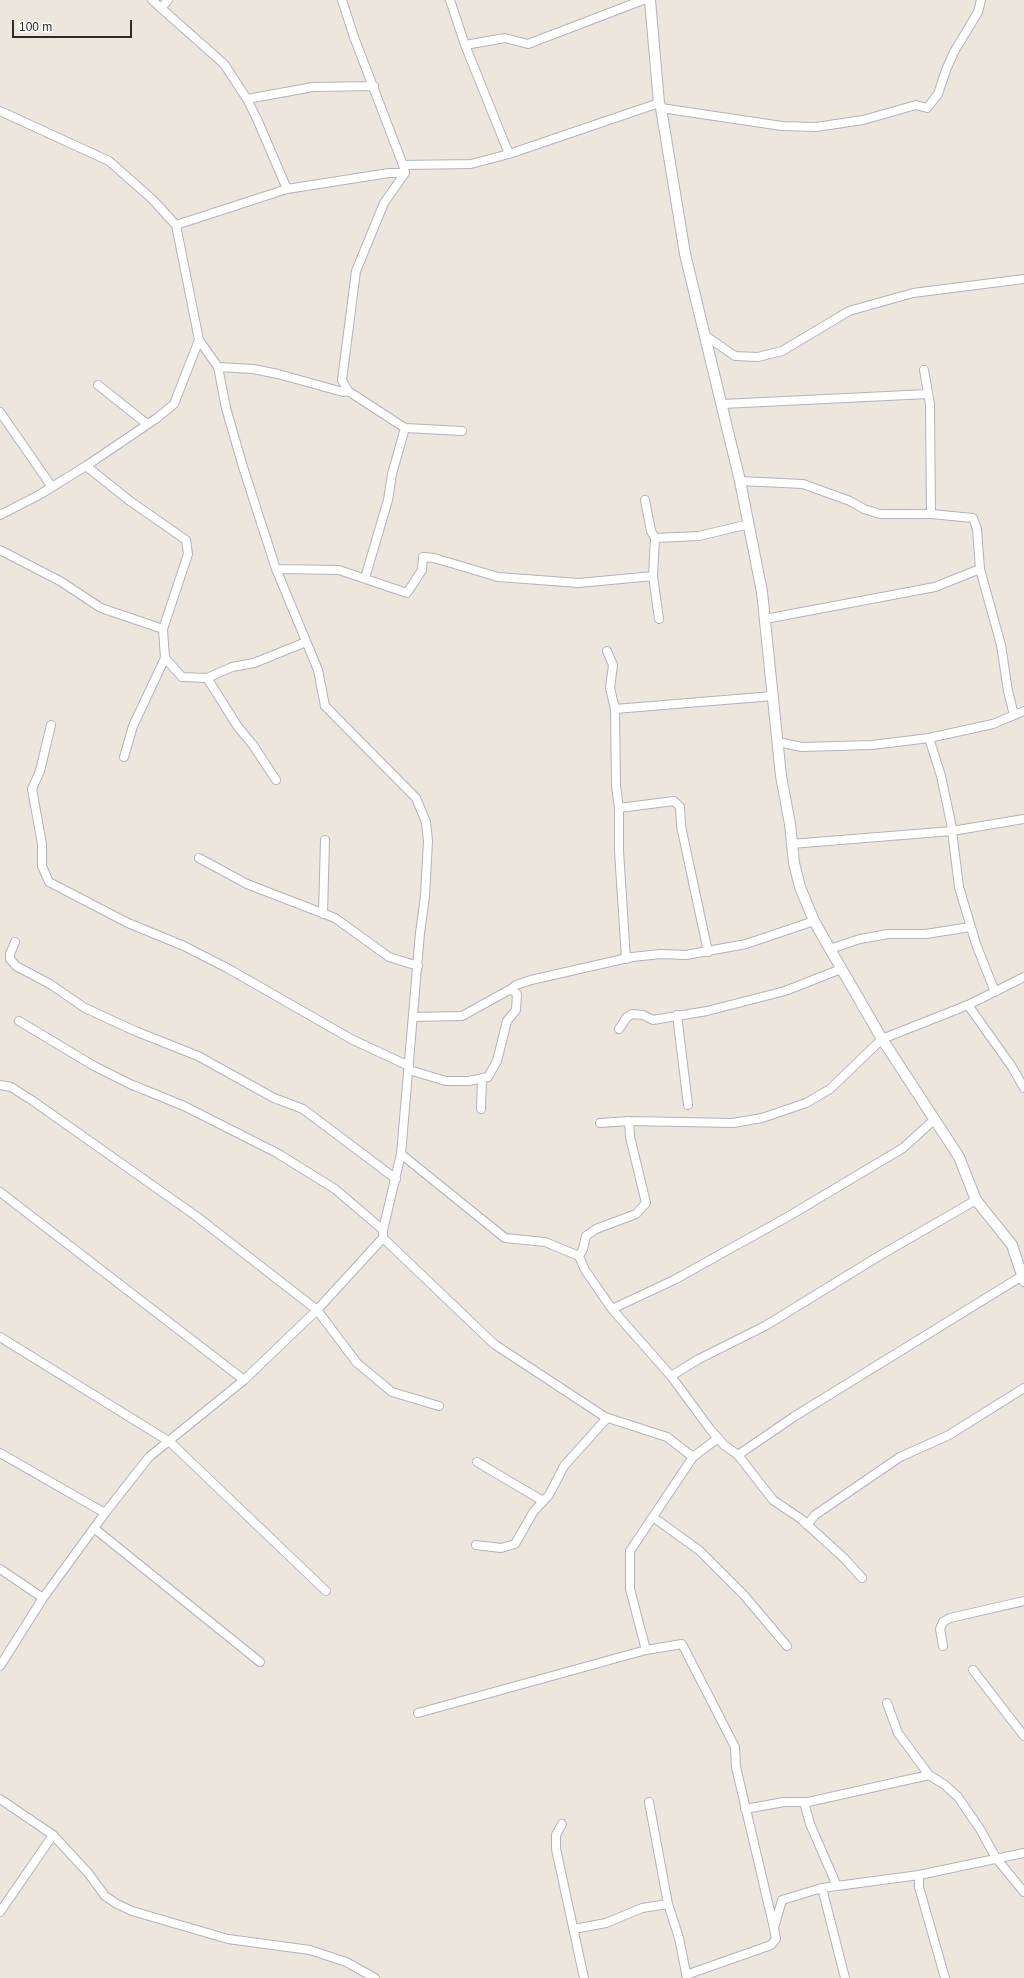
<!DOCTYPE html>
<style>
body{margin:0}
#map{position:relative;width:1024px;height:1978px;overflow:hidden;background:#ede6dd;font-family:Arial,sans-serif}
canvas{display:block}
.scale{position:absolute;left:12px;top:20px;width:120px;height:18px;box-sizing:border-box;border:2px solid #2b2b2b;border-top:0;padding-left:5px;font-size:12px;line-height:14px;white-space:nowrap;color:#2b2b2b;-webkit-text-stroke:3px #fff;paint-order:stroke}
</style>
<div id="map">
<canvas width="1024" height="1978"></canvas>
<div class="scale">100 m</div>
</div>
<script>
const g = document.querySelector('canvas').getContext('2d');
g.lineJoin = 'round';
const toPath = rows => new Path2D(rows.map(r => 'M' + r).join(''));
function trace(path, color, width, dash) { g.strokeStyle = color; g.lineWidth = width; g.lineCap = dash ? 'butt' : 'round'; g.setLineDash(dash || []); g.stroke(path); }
const minor = toPath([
 [152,0,224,64,247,99,257,119,287,189],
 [342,0,354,37,403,165],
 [450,0,465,45,509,154],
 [161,8,168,0],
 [465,45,505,38,528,44,643,0],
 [247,99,313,87,374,86],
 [661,108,782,126,816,127,863,120,916,105,927,108,938,94,946,70,954,52,978,12,981,0],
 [0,111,109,161,152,199,176,225],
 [706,336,735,356,758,357,782,351,849,311,913,293,1024,279],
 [218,367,253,369,278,374,343,392,348,391,342,380,356,271,384,203,405,173],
 [924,370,930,404,931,514],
 [98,385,147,424],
 [348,391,405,428,462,431],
 [722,404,928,394],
 [0,412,52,487],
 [86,466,130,501,186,540,188,554,163,629,165,658,133,726,124,757],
 [740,481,803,484,850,501,864,509,880,514,931,514,973,518,977,529,980,569,1001,645,1008,691,1014,715],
 [645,500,651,531,655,538,653,576,659,619],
 [0,515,39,495,86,466,157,418,174,404,199,340],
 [655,538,699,536,749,524],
 [0,550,60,581,101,608,163,629],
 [276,569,339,570,407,593,422,570,423,557,434,558,498,577,579,583,653,576],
 [365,578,388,500,392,474,405,428],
 [765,619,935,587,980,569],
 [607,651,613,665,610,688,615,709,616,786,619,808],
 [165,658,182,677,207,678,232,667,254,663,306,642],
 [207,678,238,727,253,745,276,780],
 [615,709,773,696],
 [51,725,40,771,32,789,42,844,42,866,49,882,128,923,184,946,229,969,353,1040,409,1066],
 [929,738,941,776,951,823,959,887,976,944,995,992],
 [778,742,802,747,872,745,929,738,993,724,1024,711],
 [791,844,952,831,1024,819],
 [199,858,247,884,335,918,389,957,418,966],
 [323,914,325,840],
 [15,942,10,954,10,959,16,966,50,984,85,1008,135,1031,198,1056,274,1098,303,1109,396,1179],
 [830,949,860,939,888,934,926,934,970,927],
 [626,959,619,851,619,808,674,801,680,807,681,826,708,952],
 [968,1005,1012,1067,1024,1088],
 [677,1015,688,1105],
 [413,1017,462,1016,511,989],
 [19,1021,94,1066,130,1084,184,1106,277,1153,335,1189,383,1230],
 [619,1029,627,1017,632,1014,643,1015,653,1020,707,1011,785,991,841,969],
 [409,1070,446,1081,469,1081,488,1077,497,1061,507,1021,516,1010,517,994,511,989,516,985,531,980,632,957,661,954,686,955,746,944,814,921],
 [0,1085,11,1087,33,1101,196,1216,317,1310,357,1363,392,1392,439,1406],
 [481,1109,482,1079],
 [629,1121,630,1137,646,1203,636,1214,596,1229,586,1236,583,1249,579,1256,585,1270,612,1309,671,1376,710,1429,724,1445,738,1455,773,1500,801,1519,845,1559,862,1578],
 [600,1123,629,1121,733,1123,762,1118,806,1103,830,1089,882,1039,968,1005,1024,977],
 [401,1154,505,1238,545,1242,579,1256],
 [0,1192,244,1380],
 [383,1238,494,1344,605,1417,667,1437,693,1457],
 [612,1309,674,1280,789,1216,903,1148,935,1119],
 [0,1337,170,1442,326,1591],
 [671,1376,699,1359,765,1326,879,1256,976,1200],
 [0,1453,105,1513],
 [738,1455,795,1416,1022,1276],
 [477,1462,543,1501],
 [653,1517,700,1551,743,1594,787,1646],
 [807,1525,815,1515,900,1457,949,1435,1024,1388],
 [95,1529,260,1662],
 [476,1545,501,1548,515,1544,534,1511,549,1495,564,1466,607,1418],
 [0,1569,43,1598],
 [943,1646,940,1629,943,1622,950,1618,1024,1601],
 [646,1650,630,1589,630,1551,693,1457,718,1438],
 [0,1666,43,1598,105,1513,149,1457,244,1380,317,1310,383,1238,383,1230,401,1154,420,933,425,896,428,841,426,822,416,798,325,706,318,670,276,569,243,467,226,408,218,367,199,340,176,225,287,189,389,173,405,173,403,165,471,164,509,154,659,103],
 [973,1670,1024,1736],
 [887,1703,898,1733,929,1775,945,1785,958,1797,980,1829,996,1858,1024,1892],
 [418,1713,646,1650,682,1644,735,1747,736,1767,774,1928],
 [0,1799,53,1835,89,1874,105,1896,117,1904,132,1911,228,1939,310,1950,346,1962,375,1978],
 [649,1802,668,1904,679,1938,687,1978],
 [804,1802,810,1824,837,1886],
 [745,1809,784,1802,808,1802,929,1775],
 [562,1824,556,1835,556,1849,584,1978],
 [919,1875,919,1887,945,1978],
 [822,1888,845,1978],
 [0,1912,53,1835],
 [574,1929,606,1923,642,1908,668,1904],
 [686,1975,771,1945,776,1939,774,1928,782,1900,822,1888,919,1875,1024,1853]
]);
const tertiary = toPath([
 [650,0,659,103,661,108,685,254,740,481,762,592,781,776,790,824,794,863,800,887,814,921,830,949,882,1039,959,1157,976,1200,1012,1245,1024,1281]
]);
trace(minor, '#b1b3bf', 10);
trace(tertiary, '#b1b3bf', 12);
trace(minor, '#fff', 8);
trace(tertiary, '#fff', 10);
</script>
